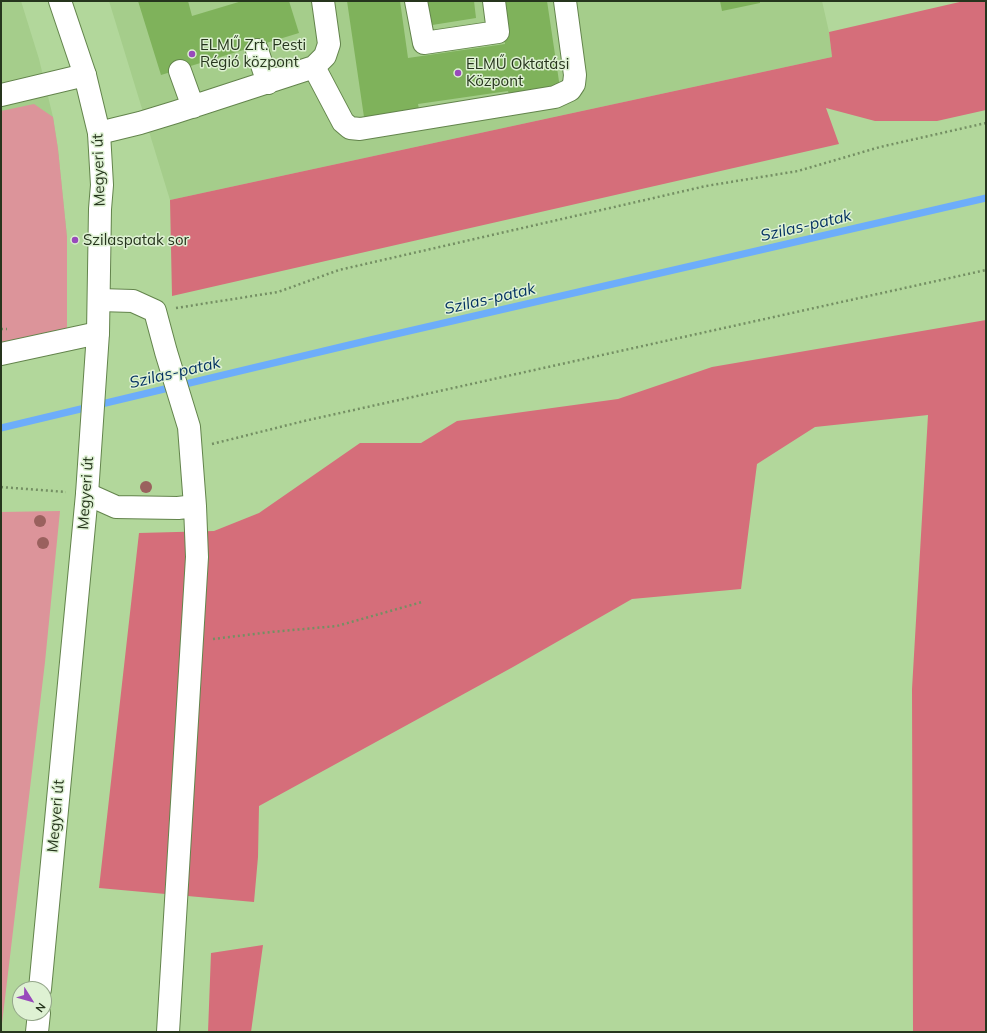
<!DOCTYPE html>
<meta charset="utf-8">
<style>
body{margin:0}
#map{position:relative;width:987px;height:1033px;overflow:hidden;background:#b2d79b;font-family:Mulish,sans-serif}
canvas{display:block}
.frame{position:absolute;inset:0;border:2px solid #26351d;pointer-events:none}
.north{position:absolute;left:12px;top:981px;width:40px;height:40px;box-sizing:border-box;background:#def1d3;border:1px solid #94a68a;border-radius:50%;rotate:127deg;font-size:11px;font-weight:700;line-height:16px;text-align:center;color:#26351d}
.north::after{content:'';display:block;margin:auto;width:14px;height:18px;background:#984abb;clip-path:polygon(50% 0,100% 100%,50% 72%,0 100%)}
</style>
<div id="map">
<canvas width="987" height="1033"></canvas>
<div class="frame"></div>
<div class="north">N</div>
</div>
<script>
const g = document.querySelector('canvas').getContext('2d');
g.lineJoin = 'round';
function fill(path, color) { g.fillStyle = color; g.fill(path, 'evenodd'); }
const toPath = rows => new Path2D(rows.map(r => 'M' + r).join(''));
function trace(path, color, width, dash) { g.strokeStyle = color; g.lineWidth = width; g.lineCap = dash ? 'butt' : 'round'; g.setLineDash(dash || []); g.stroke(path); }
function drawText(font, color, halo, rows, align = 'center') {
  g.font = font + ' Mulish,sans-serif'; g.lineWidth = 3; g.setLineDash([]); g.textBaseline = 'middle'; g.strokeStyle = halo; g.fillStyle = color; for (const [text, x, y, turn = 0] of rows) {
    g.save(); g.translate(x, y); g.rotate((+turn || 0) * Math.PI / 180); g.textAlign = isNaN(turn) ? turn : align; if (halo) g.strokeText(text, 0, 0); g.fillText(text, 0, 0); g.restore();
  }
}
const built = toPath([
 [1,1,21,1,39,59,53,117,58,149,67,237,67,331,1,346],
 [109,1,822,1,829,32,832,57,170,200]
]);
const green = toPath([
 [34,104,53,117,58,149,67,237,67,331,1,346,1,111],
 [60,511,45,662,1,1032,1,512]
]);
const forest = toPath([
 [964,1,986,1,986,110,937,121,875,121,826,108,839,144,172,296,170,200,832,57,829,32],
 [986,320,986,1032,913,1032,912,689,928,415,815,427,757,464,741,589,632,599,513,667,259,806,258,857,254,902,99,888,139,533,214,531,259,513,360,443,421,443,457,421,618,399,712,367],
 [263,945,251,1032,208,1032,211,953]
]);
const stream = toPath([
 [1,428,370,340,986,198]
]);
const building = toPath([
 [138,1,188,1,192,16,242,1,289,1,299,33,161,75],
 [347,1,400,1,408,58,505,44,499,1,547,1,560,88,509,95,508,91,418,104,419,109,364,117],
 [423,1,474,1,476,18,426,26],
 [720,1,760,1,760,3,722,11]
]);
const path = toPath([
 [176,308,278,292,339,270,706,186,798,171,880,147,986,123],
 [1,329,7,329],
 [212,444,304,421,986,270],
 [1,487,66,492],
 [213,639,271,632,337,626,422,602]
]);
const minor = toPath([
 [416,1,424,43,498,32,494,1],
 [257,50,268,83],
 [314,67,343,122,350,128,360,129,555,97,570,90,574,84,575,75,565,1],
 [180,71,193,107],
 [1,95,85,75],
 [99,133,140,123,176,112,314,67,325,56,329,44,323,1],
 [99,300,133,301,155,311,166,352,189,427,195,506,197,557,168,1032],
 [1,354,98,333],
 [87,494,116,507,178,508,195,506]
]);
const major = toPath([
 [40,989,87,494,98,333,100,209,102,185,99,133,85,75,60,1],
 [37,1032,39,1013]
]);
const trees = [
 [146,487],
 [40,521],
 [43,543]
];
const markers = [
 [192,54,4,"#984abb"],
 [458,73,4,"#984abb"],
 [75,240,4,"#984abb"]
];
const poiNames = [
 ["ELMŰ Zrt. Pesti",200,45],
 ["Régió központ",200,62],
 ["ELMŰ Oktatási",466,64],
 ["Központ",466,81],
 ["Szilaspatak sor",83,240]
];
const streetNames = [
 ["Megyeri út",99,170,-92],
 ["Megyeri út",86,493,-86],
 ["Megyeri út",56,816,-85]
];
const waterNames = [
 ["Szilas-patak",806,226,-13],
 ["Szilas-patak",490,299,-13],
 ["Szilas-patak",175,373,-13]
];
fill(built, '#a5cd8b');
fill(green, '#dc949a');
fill(forest, '#d56e7a');
trace(stream, '#6dadfa', 7);
fill(building, '#7fb25b');
trace(minor, '#63844c', 24);
trace(major, '#63844c', 24);
trace(path, '#748f63', 2.5, [2, 3]);
trace(minor, '#fff', 22);
trace(major, '#fff', 22);
g.fillStyle = '#9a615e';
for (const [x, y] of trees) { g.beginPath(); g.arc(x, y, 6, 0, 2 * Math.PI); g.fill(); }
for (const [x, y, r, color] of markers) { const dot = new Path2D(); dot.arc(x, y, r, 0, 2 * Math.PI); g.fillStyle = color; g.fill(dot); trace(dot, '#def1d3', 1.5); }
drawText('15px', '#26351d', '#def1d3', poiNames, 'left');
drawText('15px', '#26351d', '#def1d3', streetNames);
drawText('italic 16px', '#053362', '#def1d3', waterNames);
</script>
